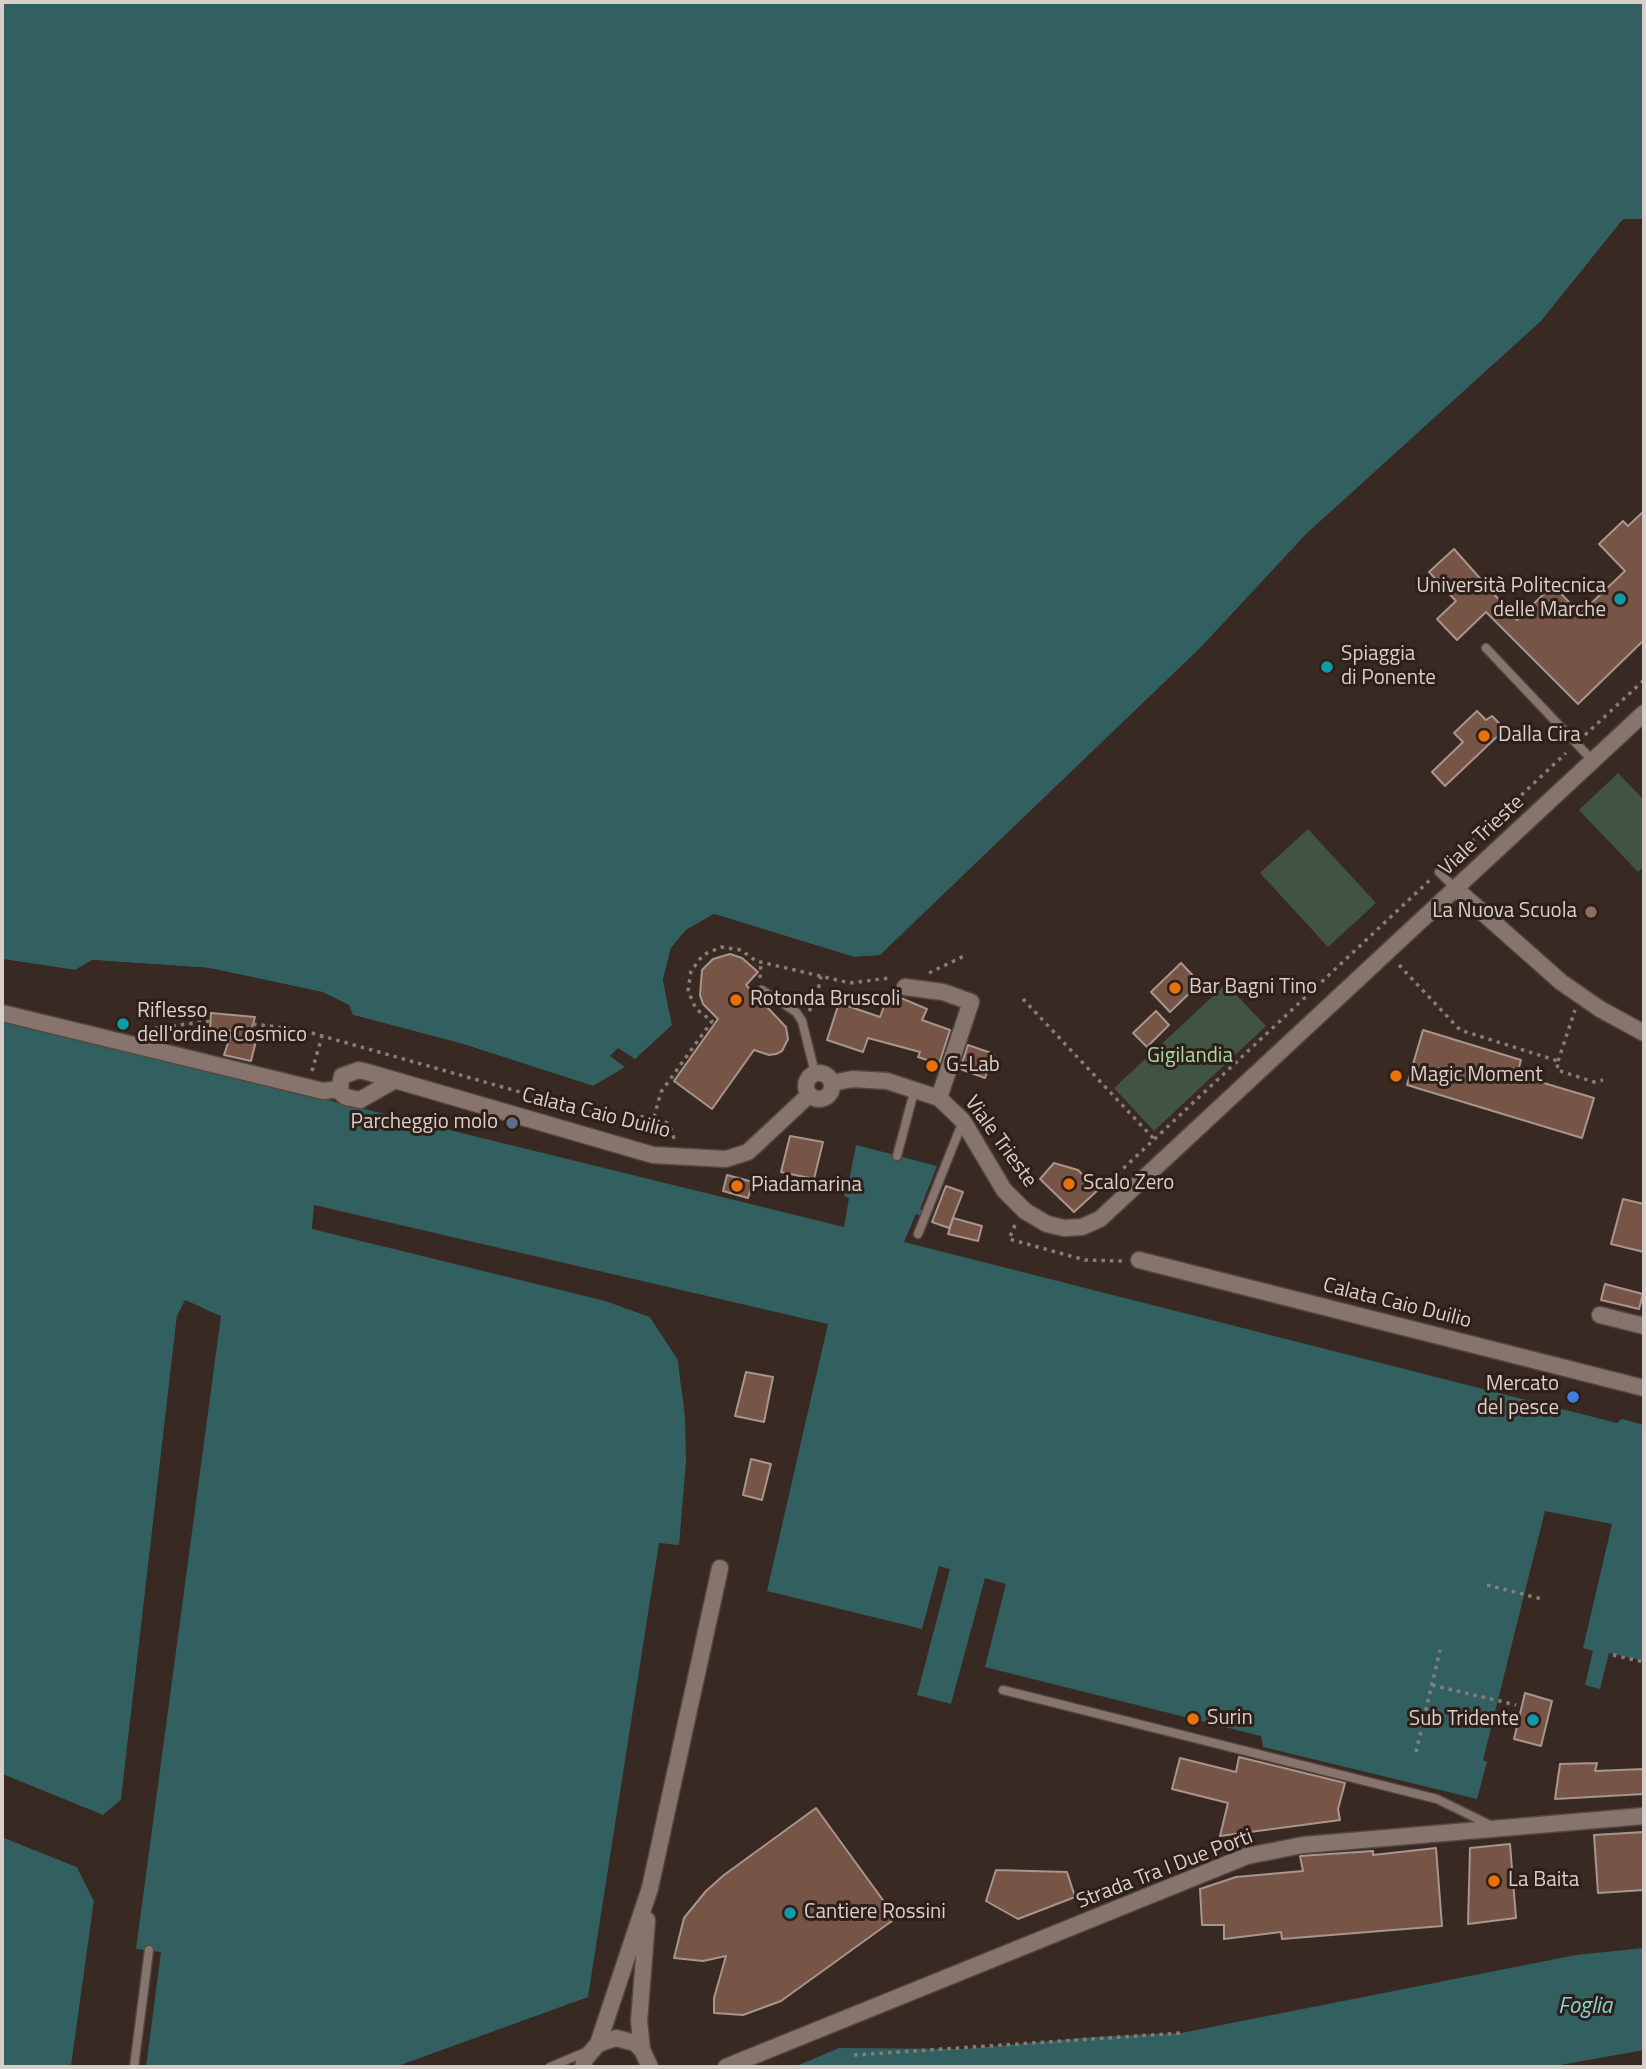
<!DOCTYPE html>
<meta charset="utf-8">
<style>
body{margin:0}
#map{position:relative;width:1646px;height:2069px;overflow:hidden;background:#382922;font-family:"Titillium Web",sans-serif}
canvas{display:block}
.frame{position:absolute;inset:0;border:4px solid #d9cfca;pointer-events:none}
</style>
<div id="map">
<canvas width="1646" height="2069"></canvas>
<div class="frame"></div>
</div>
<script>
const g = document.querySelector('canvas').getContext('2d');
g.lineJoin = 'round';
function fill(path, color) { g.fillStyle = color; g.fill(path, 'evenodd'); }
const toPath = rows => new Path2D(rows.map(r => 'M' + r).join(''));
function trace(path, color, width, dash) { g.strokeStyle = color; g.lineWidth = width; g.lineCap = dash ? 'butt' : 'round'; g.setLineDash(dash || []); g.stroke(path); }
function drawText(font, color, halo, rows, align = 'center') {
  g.font = font + ' "Titillium Web",sans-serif'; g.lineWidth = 6; g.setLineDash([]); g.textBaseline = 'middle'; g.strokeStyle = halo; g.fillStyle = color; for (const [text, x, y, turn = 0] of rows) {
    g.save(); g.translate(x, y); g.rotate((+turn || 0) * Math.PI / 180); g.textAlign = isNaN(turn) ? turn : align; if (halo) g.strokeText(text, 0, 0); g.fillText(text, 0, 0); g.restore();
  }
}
const green = toPath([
 [1618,773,1644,800,1644,866,1638,872,1579,810],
 [1308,829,1376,903,1328,947,1260,873],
 [1226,984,1266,1026,1154,1131,1114,1088]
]);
const water = toPath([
 [2,2,1644,2,1644,219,1623,219,1541,321,1306,534,1201,647,880,955,854,957,714,914,686,930,671,948,663,980,672,1025,635,1059,618,1048,610,1056,625,1067,593,1086,463,1044,353,1015,349,1005,322,992,209,968,93,960,75,970,2,959],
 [2,1020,844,1227,849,1198,844,1196,844,1191,847,1191,856,1145,937,1166,920,1209,923,1210,921,1216,916,1214,904,1242,1617,1423,1622,1419,1644,1425,1644,1661,1609,1653,1600,1689,1585,1685,1593,1651,1583,1648,1612,1524,1545,1511,1483,1760,1487,1762,1477,1799,1263,1747,1261,1736,985,1667,1006,1584,985,1578,951,1704,917,1695,950,1569,939,1566,922,1629,767,1591,828,1324,314,1205,312,1228,606,1301,650,1317,678,1360,685,1417,686,1461,679,1545,659,1543,588,1997,395,2067,146,2067,161,1952,136,1949,221,1316,186,1301,177,1316,121,1800,103,1815,2,1774],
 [2,1837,77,1867,94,1901,71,2067,2,2067],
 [1644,1948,1644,2050,1549,2067,794,2067,839,2048,965,2049,1093,2037,1181,2033,1576,1955]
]);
const pier = toPath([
 [714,914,854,957,885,956,881,959,853,961,714,918,688,932,674,950,666,980,673,1014,669,1012,663,980,671,948,686,930],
 [2,959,75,970,92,960,209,968,322,992,349,1005,353,1015,463,1044,593,1086,601,1085,592,1090,462,1047,352,1018,346,1007,320,995,209,972,93,963,75,974,2,963],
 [313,1222,316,1226,607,1297,651,1314,681,1359,685,1389,681,1386,678,1360,650,1317,606,1301,312,1229],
 [185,1300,203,1308,202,1312,187,1305,180,1317,124,1800,103,1819,2,1778,2,1774,103,1815,121,1800,177,1316],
 [3,1833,79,1865,97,1901,75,2067,71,2067,94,1901,77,1867,2,1837]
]);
const building = toPath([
 [1644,511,1644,640,1578,704,1486,612,1457,640,1437,619,1456,601,1429,572,1454,549,1517,620,1553,585,1580,614,1625,571,1599,544,1623,521,1628,526,1644,511],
 [1477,711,1486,720,1492,716,1505,729,1445,786,1432,772,1463,742,1454,733,1477,711],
 [730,954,742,958,758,972,746,985,786,1027,788,1039,782,1051,776,1054,769,1055,754,1050,712,1109,674,1081,718,1019,703,1004,700,995,702,970,713,959,730,954],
 [1181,963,1200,983,1170,1012,1151,992,1181,963],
 [889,993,927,1009,922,1020,950,1030,939,1064,918,1057,920,1052,868,1038,863,1052,827,1040,839,1003,880,1017,889,993],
 [1156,1011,1169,1025,1147,1047,1133,1033,1156,1011],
 [211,1013,255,1017,251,1032,258,1033,251,1061,224,1055,232,1031,210,1029,211,1013],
 [1423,1030,1521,1060,1517,1075,1594,1098,1582,1138,1407,1085,1423,1030],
 [968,1045,994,1054,985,1078,960,1069,968,1045],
 [790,1136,823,1142,814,1179,781,1172,790,1136],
 [1054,1163,1078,1170,1098,1190,1074,1212,1040,1179,1054,1163],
 [727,1175,753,1182,748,1198,723,1191,727,1175],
 [946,1186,963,1192,949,1228,932,1222,946,1186],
 [1623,1199,1644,1204,1644,1252,1611,1244,1623,1199],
 [953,1218,982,1226,978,1241,948,1234,953,1218],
 [1605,1284,1643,1294,1639,1309,1601,1300,1605,1284],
 [746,1372,773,1377,764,1422,735,1416,746,1372],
 [751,1459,771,1464,762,1500,743,1495,751,1459],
 [1525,1693,1552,1701,1541,1746,1514,1739,1525,1693],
 [1239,1757,1345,1783,1338,1809,1340,1820,1220,1836,1228,1803,1172,1789,1180,1758,1236,1772,1239,1757],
 [1597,1763,1595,1771,1644,1769,1644,1794,1555,1799,1560,1764,1597,1763],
 [816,1808,896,1918,781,2001,743,2015,714,2013,714,1998,726,1956,703,1961,674,1958,684,1918,706,1891,724,1875,816,1808],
 [1644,1832,1644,1890,1598,1893,1594,1835,1644,1832],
 [1510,1844,1516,1918,1468,1924,1470,1848,1510,1844],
 [1436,1848,1442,1926,1282,1939,1281,1932,1224,1939,1224,1925,1202,1925,1200,1889,1236,1877,1303,1871,1300,1856,1373,1851,1373,1855,1436,1848],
 [996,1870,1067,1872,1075,1897,1018,1919,986,1901,996,1870]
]);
const path = toPath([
 [1585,735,1644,680],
 [1447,865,1566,753],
 [1399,965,1460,1030,1558,1061,1557,1070,1594,1082,1603,1080],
 [929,973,964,956],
 [760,978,761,962],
 [1023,999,1154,1139],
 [809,1011,816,1000,821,976],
 [253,1024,301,1030,605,1116,654,1117,669,1124,675,1141],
 [147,1029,211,1021],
 [1558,1061,1575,1010],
 [312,1071,322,1036],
 [654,1117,661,1092,712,1021,696,1009,688,991,691,971,703,955,721,947,741,950,756,961,850,983,890,978],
 [1111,1180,1431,879],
 [1015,1225,1009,1239,1085,1260,1123,1261],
 [1487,1585,1542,1599],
 [1613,1655,1644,1662],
 [1432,1685,1516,1705],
 [1416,1752,1440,1650],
 [854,2055,1181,2033]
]);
const lane = toPath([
 [1486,648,1593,761],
 [1439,872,1456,889],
 [762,990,796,1012,802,1021,815,1073],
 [897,1156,915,1088],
 [918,1234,963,1121],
 [1003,1690,1437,1799,1490,1825],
 [134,2067,149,1950],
 [550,2067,588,2051]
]);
const street = toPath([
 [1456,889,1561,982,1600,1009,1644,1033],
 [905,987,943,992,971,1002,939,1098],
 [2,1013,323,1091,340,1089],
 '806 1086a13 13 0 1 1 26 0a13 13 0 1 1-26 0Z',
 [395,1080,360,1100,346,1097,341,1093,340,1085,342,1076,359,1070,367,1072,653,1155,726,1159,748,1152,809,1095],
 [832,1083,852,1079,887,1081,939,1098,963,1121,1004,1190,1025,1211,1047,1224,1064,1228,1082,1227,1100,1219,1644,713],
 [1139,1260,1644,1388],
 [1600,1315,1644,1326],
 [598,2044,650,1888,720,1568],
 [642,2050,639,2021,647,1920],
 [583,2067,585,2059,598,2044,616,2038,635,2043,642,2050,650,2067],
 [726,2067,1247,1856,1303,1845,1644,1816]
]);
const markers = [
 [1620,599,7,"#0f9aa8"],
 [1327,667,7,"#0f9aa8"],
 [1484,736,7,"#e8710a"],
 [1591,912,7,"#8d6e63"],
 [1175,988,7,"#e8710a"],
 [736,1000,7,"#e8710a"],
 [123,1024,7,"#0f9aa8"],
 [932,1066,7,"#e8710a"],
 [1396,1076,7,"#e8710a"],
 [512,1123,7,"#5c6f8a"],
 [1069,1184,7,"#e8710a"],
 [737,1186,7,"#e8710a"],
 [1573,1397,7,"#3f7fe0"],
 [1193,1719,7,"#e8710a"],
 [1533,1720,7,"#0f9aa8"],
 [1494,1881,7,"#e8710a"],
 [790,1913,7,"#0f9aa8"]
];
const poiNames = [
 ["Università Politecnica",1606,587,"right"],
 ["delle Marche",1606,611,"right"],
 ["Spiaggia",1341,655],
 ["di Ponente",1341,679],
 ["Dalla Cira",1498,736],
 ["La Nuova Scuola",1577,912,"right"],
 ["Bar Bagni Tino",1189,988],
 ["Rotonda Bruscoli",750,1000],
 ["Riflesso",137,1012],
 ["dell'ordine Cosmico",137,1036],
 ["G-Lab",946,1066],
 ["Magic Moment",1410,1076],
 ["Parcheggio molo",498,1123,"right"],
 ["Scalo Zero",1083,1184],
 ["Piadamarina",751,1186],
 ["Mercato",1559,1385,"right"],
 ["del pesce",1559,1409,"right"],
 ["Surin",1207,1719],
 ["Sub Tridente",1519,1720,"right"],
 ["La Baita",1508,1881],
 ["Cantiere Rossini",804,1913]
];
const streetNames = [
 ["Viale Trieste",1482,836,-43],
 ["Calata Caio Duilio",596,1114,14],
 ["Viale Trieste",1000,1142,54],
 ["Calata Caio Duilio",1397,1304,14],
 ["Strada Tra I Due Porti",1165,1870,-21]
];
const parkNames = [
 ["Gigilandia",1190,1057]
];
const waterNames = [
 ["Foglia",1585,2007]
];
fill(green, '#415342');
fill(water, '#326061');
fill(pier, '#382922');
fill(building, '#775546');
trace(building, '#a8958d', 2);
trace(lane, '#534740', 11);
trace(street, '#534740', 19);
trace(path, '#887c76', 3.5, [3.5, 5]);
trace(lane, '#87756d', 8);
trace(street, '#87756d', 16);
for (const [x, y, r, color] of markers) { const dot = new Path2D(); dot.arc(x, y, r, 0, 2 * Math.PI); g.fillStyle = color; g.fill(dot); trace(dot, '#2e1f19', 2.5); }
drawText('21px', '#d9cfca', '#2e1f19', poiNames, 'left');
drawText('21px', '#d9cfca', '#2e1f19', streetNames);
drawText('21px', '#a8d8ab', '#2e1f19', parkNames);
drawText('italic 23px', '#83d5d7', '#2e1f19', waterNames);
</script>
